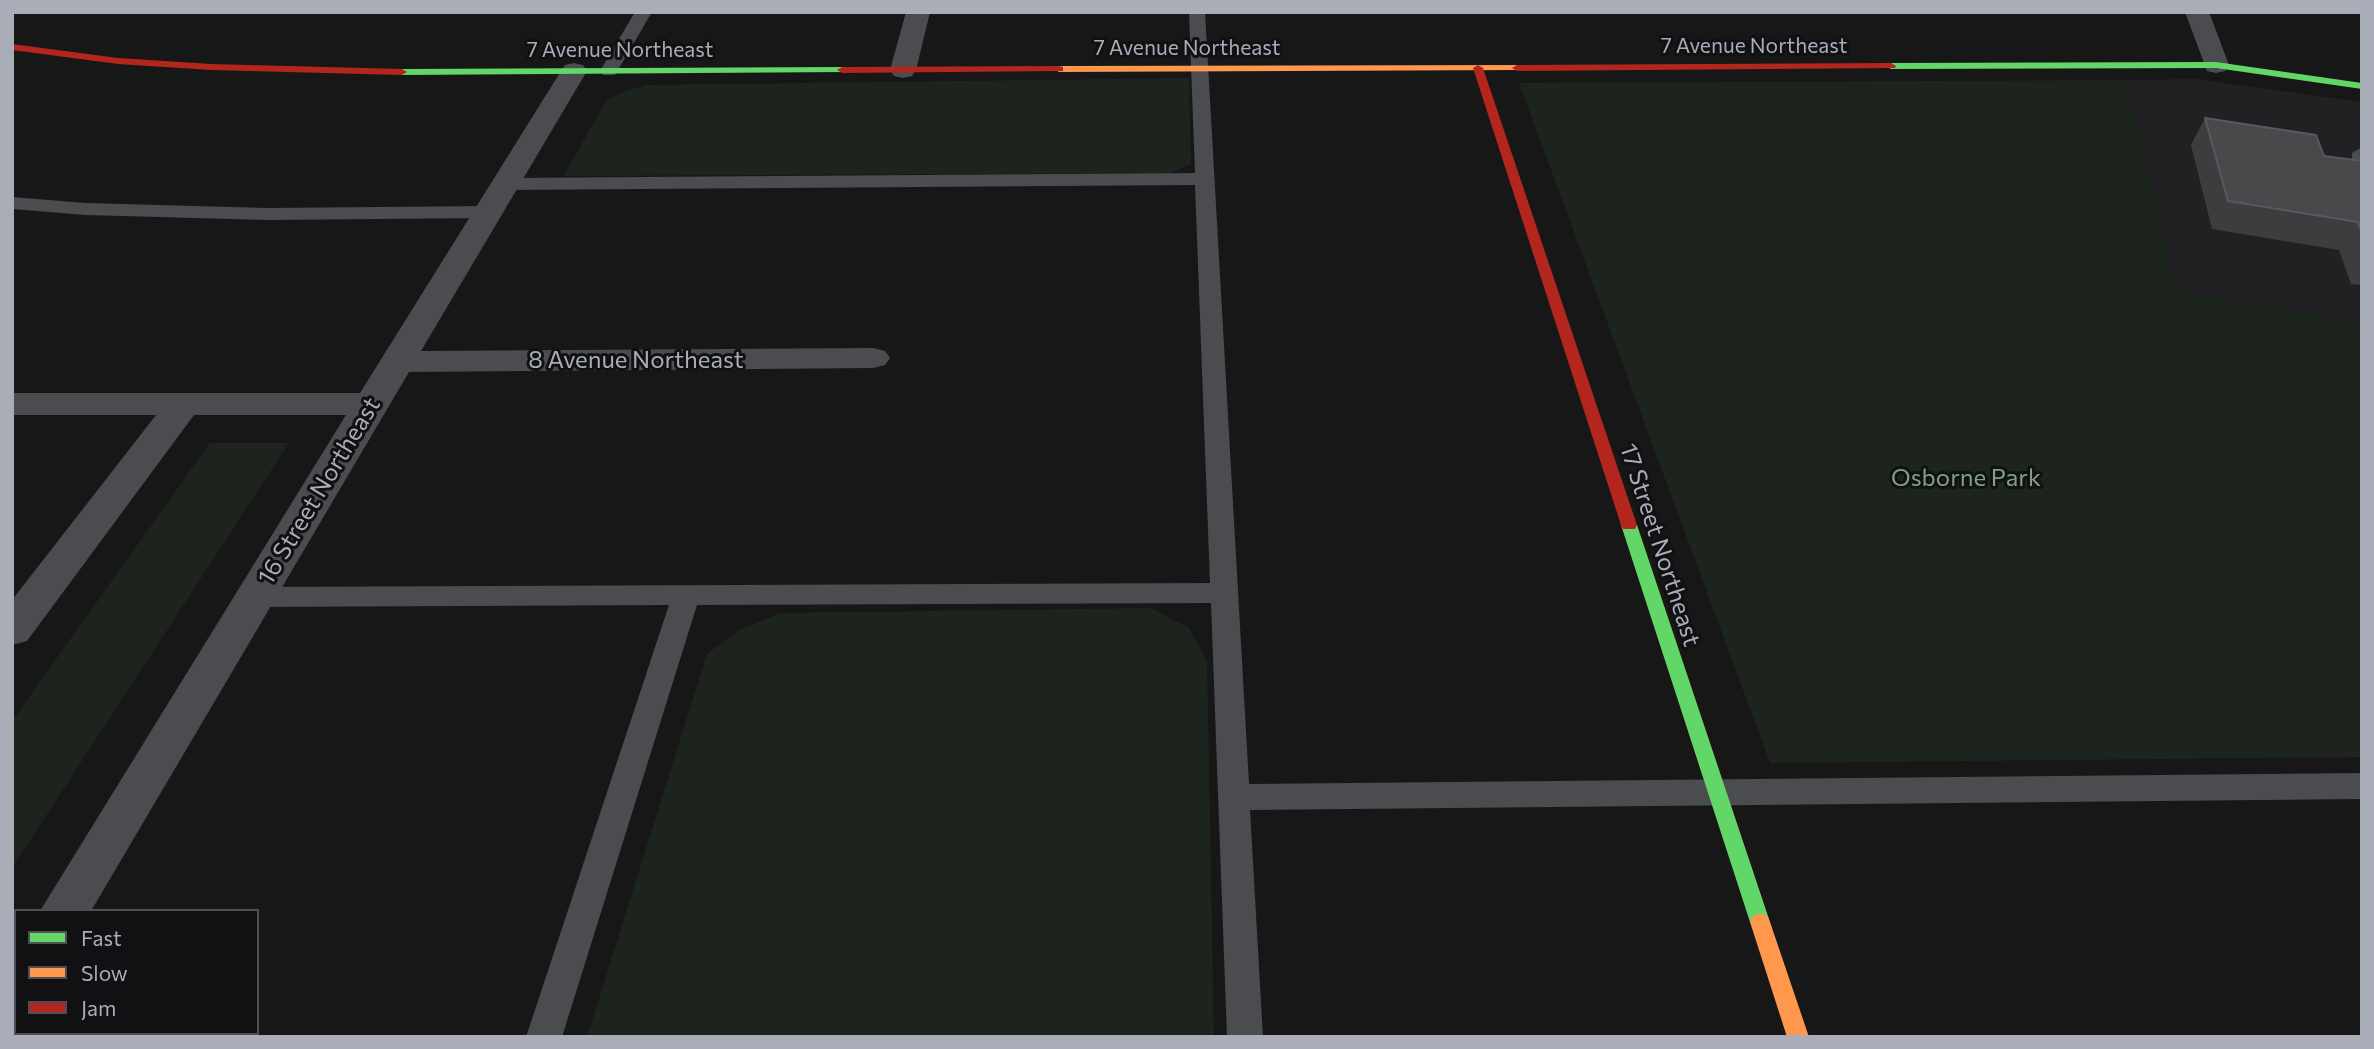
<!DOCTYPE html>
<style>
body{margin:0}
#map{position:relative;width:2374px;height:1049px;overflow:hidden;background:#171717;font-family:Commissioner,sans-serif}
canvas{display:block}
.frame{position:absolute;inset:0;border:14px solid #a8adb8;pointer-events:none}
.legend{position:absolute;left:14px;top:909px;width:245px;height:126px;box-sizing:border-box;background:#111113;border:2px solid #4d4f55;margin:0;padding:9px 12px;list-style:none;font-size:21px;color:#a8adb8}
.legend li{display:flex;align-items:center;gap:14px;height:35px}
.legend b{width:35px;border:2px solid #4d4f55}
</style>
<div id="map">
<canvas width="2374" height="1049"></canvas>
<div class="frame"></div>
<ul class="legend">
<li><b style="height:9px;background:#63d668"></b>Fast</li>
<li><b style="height:9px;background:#ff974d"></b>Slow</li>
<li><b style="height:9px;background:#b3261e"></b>Jam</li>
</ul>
</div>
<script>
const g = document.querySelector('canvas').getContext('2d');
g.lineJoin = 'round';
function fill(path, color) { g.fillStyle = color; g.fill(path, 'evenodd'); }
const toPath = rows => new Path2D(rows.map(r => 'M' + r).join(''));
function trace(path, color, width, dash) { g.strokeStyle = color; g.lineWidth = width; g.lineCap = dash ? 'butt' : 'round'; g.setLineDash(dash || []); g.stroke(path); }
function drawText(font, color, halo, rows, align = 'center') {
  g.font = font + ' Commissioner,sans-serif'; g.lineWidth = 6; g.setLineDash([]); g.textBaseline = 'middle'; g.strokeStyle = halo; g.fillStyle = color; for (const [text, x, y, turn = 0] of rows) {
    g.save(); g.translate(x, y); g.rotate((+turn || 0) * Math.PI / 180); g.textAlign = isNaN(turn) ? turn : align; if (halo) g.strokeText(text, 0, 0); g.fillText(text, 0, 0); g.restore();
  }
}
const built = toPath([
 [2195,79,2362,102,2362,323,2176,290,2128,80]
]);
const green = toPath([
 [1189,78,1191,164,1171,173,563,176,607,100,625,91,648,85],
 [2128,80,2176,290,2362,323,2362,757,1770,763,1519,83],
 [210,443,289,443,12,868,12,721],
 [1151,608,1189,628,1207,660,1214,1037,587,1037,707,654,738,631,780,613]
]);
const lane = toPath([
 [635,12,652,12,615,75,603,75,600,71,635,12],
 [1189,12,1205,12,1249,784,2362,773,2362,799,1250,810,1263,1037,1227,1037,1211,603,697,605,562,1037,526,1037,669,605,254,607,244,604,240,597,244,590,254,587,1210,583,1195,185,506,190,499,188,496,184,499,180,506,178,1195,173,1189,12],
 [2362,147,2362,168,2352,162,2352,153,2362,147],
 [12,197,85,203,267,208,488,206,495,208,498,212,495,216,488,218,267,220,85,215,12,209,12,197]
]);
const street = toPath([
 [906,12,930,12,916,70,912,76,903,78,894,76,890,70,906,12],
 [2185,12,2209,12,2229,65,2225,71,2216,73,2207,71,2185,12],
 [574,63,583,65,587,71,421,351,873,348,885,351,890,358,885,365,873,368,409,372,91,911,40,911,346,415,194,415,27,641,12,645,12,600,156,415,12,415,12,393,360,393,561,71,565,65,574,63],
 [16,966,16,1018,12,1020,12,968,16,966]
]);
const fast = toPath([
 [2216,62,2362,83,2362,89,2216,68,1891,69,1886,66,1891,63,2216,62],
 [842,67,846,68,846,72,402,75,397,72,402,69,842,67],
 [1629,520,1637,525,1770,922,1767,928,1760,931,1753,928,1750,922,1621,525,1629,520]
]);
const slow = toPath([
 [1517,65,1522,68,1521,70,1059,72,1054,69,1059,66,1517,65],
 [1760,913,1767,916,1770,922,1809,1037,1787,1037,1750,922,1753,916,1760,913]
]);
const jam = toPath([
 [12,44,118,58,211,64,402,69,407,72,402,75,211,70,118,64,12,50,12,44],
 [1891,63,1896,66,1895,68,1517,71,1512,68,1517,65,1891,63],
 [1478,65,1483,68,1637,525,1635,529,1623,529,1621,525,1473,68,1478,65],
 [1059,66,1063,67,1063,71,842,73,837,70,842,67,1059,66]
]);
const wall = toPath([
 [2205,118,2324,156,2362,161,2362,285,2351,284,2339,250,2212,229,2191,145]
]);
const building = toPath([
 [2205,118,2316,135,2324,156,2362,161,2362,233,2358,222,2228,201,2205,118]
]);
const farStreetnames = [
 ["7 Avenue Northeast",1754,46],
 ["7 Avenue Northeast",1187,48],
 ["7 Avenue Northeast",620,50]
];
const streetNames = [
 ["8 Avenue Northeast",636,360],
 ["16 Street Northeast",319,491,-59],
 ["17 Street Northeast",1660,545,72]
];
const parkNames = [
 ["Osborne Park",1966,478]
];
fill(built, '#212123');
fill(green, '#1d241e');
fill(lane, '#4b4c50');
fill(street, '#4b4c50');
fill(fast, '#63d668');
fill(slow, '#ff974d');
fill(jam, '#b3261e');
fill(wall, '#3d3d3f');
fill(building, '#49494c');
trace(building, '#58595d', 2);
drawText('21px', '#a8adb8', '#111113', farStreetnames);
drawText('24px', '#a8adb8', '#111113', streetNames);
drawText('24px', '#7fa381', '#111113', parkNames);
</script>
